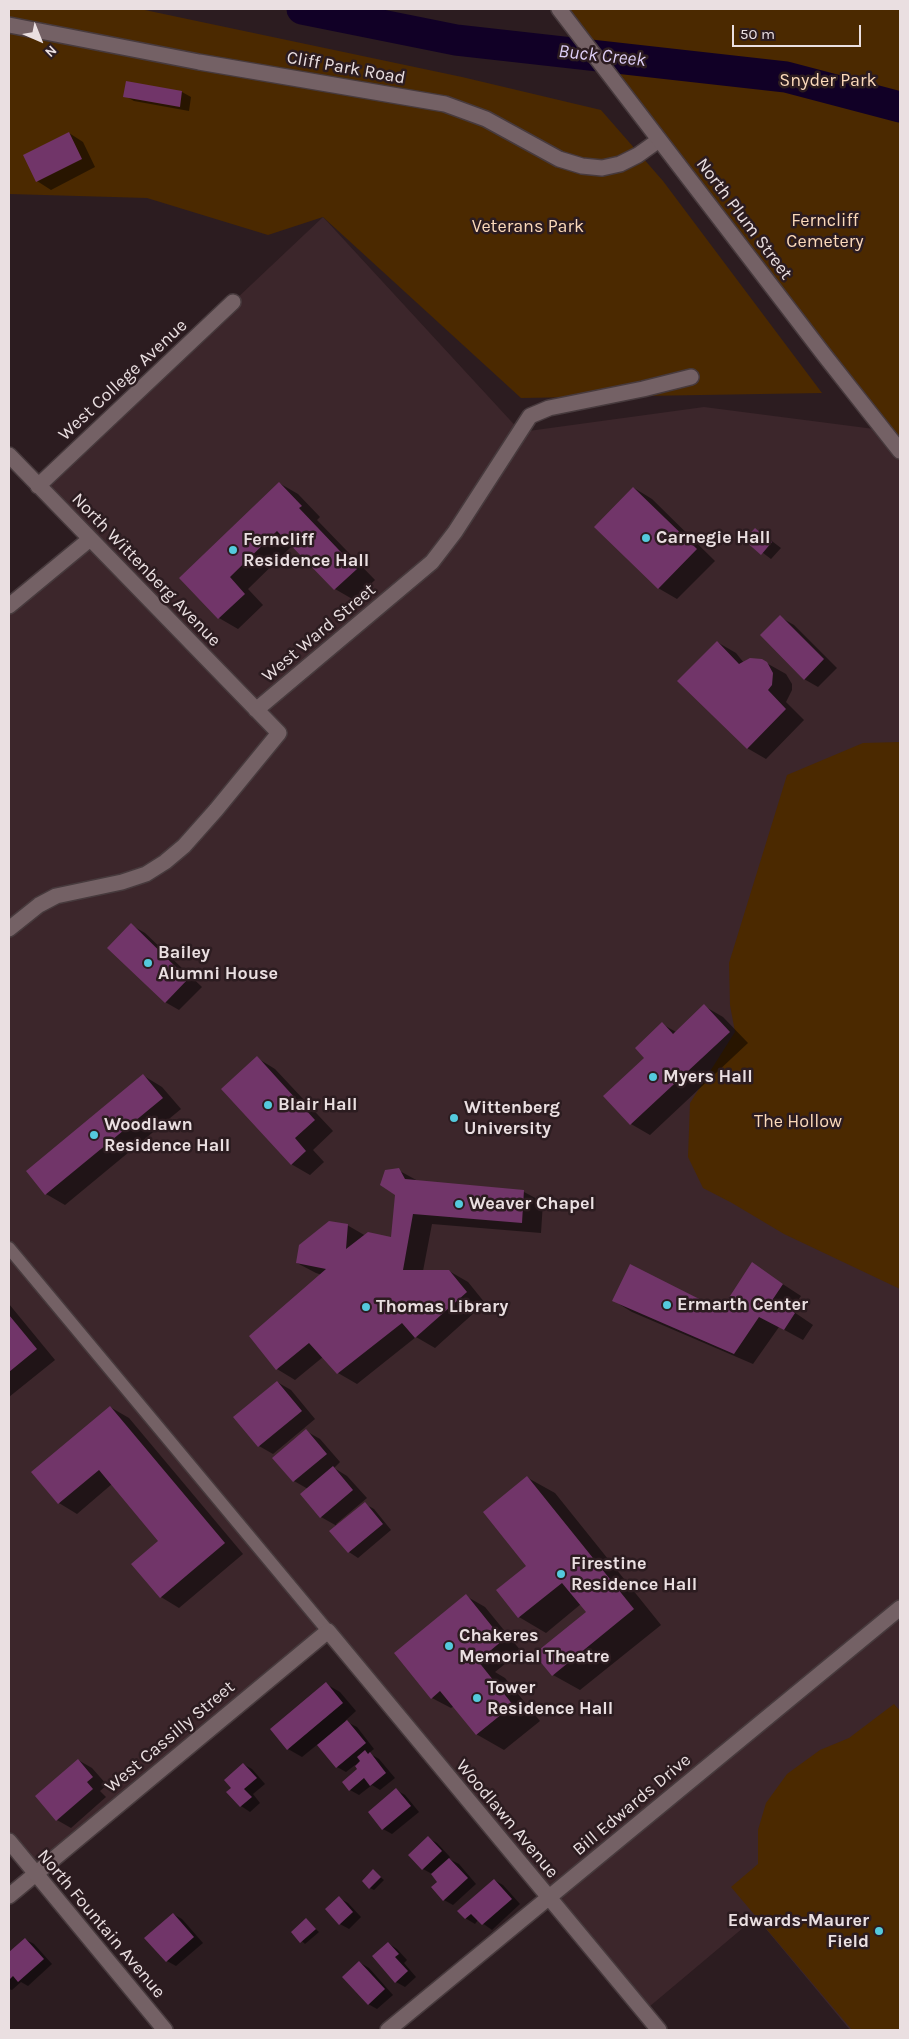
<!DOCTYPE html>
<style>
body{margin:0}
#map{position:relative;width:909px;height:2039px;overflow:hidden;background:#2c1c20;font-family:Karla,sans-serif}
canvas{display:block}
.frame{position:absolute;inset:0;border:10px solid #eadfe1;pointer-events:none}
.north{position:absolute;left:15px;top:15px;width:50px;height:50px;-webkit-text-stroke:4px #2c1c20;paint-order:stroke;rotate:136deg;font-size:14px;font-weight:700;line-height:20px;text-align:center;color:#eadfe1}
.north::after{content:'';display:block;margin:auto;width:18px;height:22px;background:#eadfe1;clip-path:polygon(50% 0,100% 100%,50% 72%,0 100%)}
.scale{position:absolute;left:732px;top:25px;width:129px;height:22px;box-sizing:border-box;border:2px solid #eadfe1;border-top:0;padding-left:6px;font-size:15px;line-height:18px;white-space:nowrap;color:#eadfe1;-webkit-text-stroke:4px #2c1c20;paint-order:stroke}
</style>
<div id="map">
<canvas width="909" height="2039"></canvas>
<div class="frame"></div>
<div class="north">N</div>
<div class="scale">50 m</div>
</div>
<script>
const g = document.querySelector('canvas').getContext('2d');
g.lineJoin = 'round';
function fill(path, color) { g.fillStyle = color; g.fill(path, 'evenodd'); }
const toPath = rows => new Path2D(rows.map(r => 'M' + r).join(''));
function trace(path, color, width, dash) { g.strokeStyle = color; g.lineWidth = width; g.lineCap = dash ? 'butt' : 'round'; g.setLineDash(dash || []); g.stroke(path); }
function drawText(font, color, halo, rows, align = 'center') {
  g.font = font + ' Karla,sans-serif'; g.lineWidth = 5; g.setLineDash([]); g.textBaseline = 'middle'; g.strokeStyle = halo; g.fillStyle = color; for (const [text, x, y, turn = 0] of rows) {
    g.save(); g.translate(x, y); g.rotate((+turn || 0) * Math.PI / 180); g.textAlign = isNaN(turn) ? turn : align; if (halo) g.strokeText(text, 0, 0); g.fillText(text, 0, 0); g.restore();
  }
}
const built = toPath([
 [323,217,521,432,704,407,882,430,900,451,900,2030,850,2030,756,1917,643,2012,328,1631,36,1873,9,1841,9,606,90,539,38,486]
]);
const green = toPath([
 [9,9,140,9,462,77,601,110,663,181,822,393,521,398,323,217,268,235,147,198,9,194],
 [558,9,900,9,900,451],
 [900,742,900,1289,784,1234,732,1203,703,1188,688,1157,690,1103,735,1032,730,1005,729,963,787,775,863,743],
 [894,1704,900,1711,900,2030,852,2030,731,1887,758,1864,758,1830,766,1803,787,1774,820,1750,849,1738]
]);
const shadow = toPath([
 [127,82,182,92,191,97,189,111,134,101,125,96],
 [69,133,83,142,95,167,51,190,37,181],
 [279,483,298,494,320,517,317,520,375,580,354,600,335,589,293,545,248,589,263,605,238,629,219,618,180,578],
 [634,488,652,499,715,561,677,599,658,588],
 [756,529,781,548,771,559,746,540],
 [780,617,794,625,837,668,818,687,804,679],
 [717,642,736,653,744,663,761,660,786,674,792,684,792,690,786,702,804,720,766,759,747,748],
 [131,925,145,933,202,987,179,1010,165,1002],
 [704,1006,723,1017,748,1043,650,1135,631,1124,646,1058,662,1024,676,1032],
 [257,1058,275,1069,333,1131,313,1150,324,1162,310,1175,291,1164],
 [144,1076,162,1087,181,1109,65,1205,46,1194,28,1172],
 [398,1170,418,1181,524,1192,543,1202,541,1233,432,1224,423,1271,449,1271,468,1282,485,1303,435,1348,416,1337,357,1384,338,1373,323,1357,295,1380,277,1369,322,1275,316,1273,297,1263,347,1225,366,1236,392,1239],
 [752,1264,801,1296,791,1310,813,1325,803,1340,779,1327,753,1364,632,1312,614,1301,721,1311],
 [9,1304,55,1360,9,1397],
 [277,1382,291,1390,315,1419,273,1454,259,1446],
 [110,1407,129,1418,243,1554,179,1608,161,1597,160,1541,112,1484,77,1514,59,1503],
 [306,1431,320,1439,340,1462,334,1468,347,1476,367,1498,336,1524,337,1526,365,1504,374,1509,391,1530,358,1558,349,1552,337,1526,321,1517,308,1489,294,1481,274,1458],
 [528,1478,555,1493,661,1625,580,1690,553,1675,587,1612,581,1604,546,1633,519,1617,528,1566],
 [466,1596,485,1607,521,1651,495,1672,505,1678,540,1721,504,1750,476,1734,454,1706,451,1708,432,1698],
 [326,1684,340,1692,356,1711,345,1721,357,1727,374,1749,369,1753,379,1759,395,1778,380,1790,372,1785,359,1795,350,1790,359,1769,355,1765,346,1772,337,1767,318,1744,302,1757,288,1749],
 [78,1760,92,1768,107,1785,100,1791,106,1797,71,1828,57,1820],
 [243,1764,252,1769,265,1784,253,1794,260,1803,250,1812,241,1806,228,1792,233,1788],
 [396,1790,405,1795,419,1812,392,1834,383,1829,369,1813],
 [428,1838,437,1843,450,1857,449,1859,459,1864,476,1884,453,1905,444,1900,439,1882,432,1874,423,1869],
 [373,1871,384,1880,374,1890,370,1888],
 [494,1880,503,1885,520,1904,492,1930,478,1920,475,1924,465,1918],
 [339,1898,348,1903,361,1917,349,1929,340,1924],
 [173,1914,182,1919,203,1943,176,1966,167,1961],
 [306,1920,319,1932,305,1944,292,1932],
 [25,1939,34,1944,52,1964,28,1986,21,1982,12,1990,9,1989,9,1954],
 [388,1943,397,1949,407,1960,404,1963,416,1977,405,1987,396,1982],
 [359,1962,369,1968,393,1995,377,2009,368,2004]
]);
const river = toPath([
 [302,9,456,40,786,77,900,107]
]);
const building = toPath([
 [126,81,182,91,180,107,123,97],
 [69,132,82,159,36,182,23,155],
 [279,482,302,506,299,508,357,569,334,590,277,531,230,577,245,594,218,619,179,578],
 [633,487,697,549,658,589,594,527],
 [755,528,772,542,761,555,744,540],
 [780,615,824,659,804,680,760,635],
 [717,641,739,664,750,658,762,659,767,662,773,673,772,685,768,690,786,709,747,749,677,681],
 [131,923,188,979,165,1003,107,948],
 [704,1004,730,1032,630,1125,603,1096,644,1058,635,1048,662,1022,673,1034],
 [257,1056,315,1120,295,1138,306,1151,291,1165,221,1089],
 [143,1074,163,1098,45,1195,26,1171],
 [399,1168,405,1179,524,1190,522,1223,413,1214,403,1270,449,1270,467,1292,415,1338,402,1323,337,1374,309,1343,276,1370,249,1336,326,1269,296,1263,299,1245,329,1221,348,1224,346,1249,368,1232,391,1237,395,1195,380,1185,385,1170],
 [752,1262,783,1284,773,1299,795,1313,784,1330,759,1317,734,1354,612,1301,630,1264,721,1310],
 [9,1315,37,1349,9,1372],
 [277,1381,302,1411,258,1447,233,1417],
 [110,1406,225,1543,160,1598,131,1564,158,1541,99,1470,58,1504,31,1472],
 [306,1429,327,1454,293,1482,272,1458],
 [333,1466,353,1490,320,1518,300,1494],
 [527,1476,634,1609,552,1676,534,1654,586,1612,562,1583,518,1618,496,1590,526,1566,483,1512],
 [365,1502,383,1524,348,1553,329,1531],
 [466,1594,503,1640,478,1661,513,1705,476,1735,440,1691,431,1699,394,1653],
 [326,1682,343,1703,287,1750,270,1729],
 [347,1720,366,1743,336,1768,317,1745],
 [365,1750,368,1754,370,1752,386,1773,370,1786,364,1778,349,1791,342,1782,357,1769,355,1766,360,1761,357,1757],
 [78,1759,93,1777,87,1782,93,1789,56,1821,35,1796],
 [243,1763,257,1778,244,1789,252,1797,240,1807,226,1792,231,1788,224,1780],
 [396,1788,411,1806,382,1830,368,1812],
 [428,1836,442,1851,422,1870,408,1855],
 [449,1858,468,1878,443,1901,431,1887,437,1882,431,1874],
 [373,1869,381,1877,369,1889,362,1881],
 [494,1879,512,1899,482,1925,471,1914,465,1919,457,1911],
 [339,1896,353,1912,339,1925,325,1909],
 [173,1913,194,1937,166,1962,144,1938],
 [306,1918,316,1929,300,1943,291,1932],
 [25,1938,44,1959,18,1982,13,1976,9,1980,9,1952],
 [388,1942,399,1954,395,1957,408,1971,395,1983,372,1956],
 [359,1961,385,1989,368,2005,342,1977]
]);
const pedestrian = toPath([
 [9,1248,328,1631]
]);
const minor = toPath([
 [9,25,199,62,445,104,486,119,559,159,582,166,602,168,620,164,638,155,659,140],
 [9,455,279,733,216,810,184,846,165,862,146,874,122,882,56,896,39,905,9,929],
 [38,486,233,302],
 [9,606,90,539],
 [256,710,432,562,455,532,530,416,549,408,643,389,691,377],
 [9,1896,328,1631,659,2030],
 [388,2030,900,1608]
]);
const tertiary = toPath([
 [9,1841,165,2030]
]);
const secondary = toPath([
 [559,9,825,356,900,451]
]);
const markers = [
 [646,538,5,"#54cadd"],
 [233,550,5,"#54cadd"],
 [148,963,5,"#54cadd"],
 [653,1077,5,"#54cadd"],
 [268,1105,5,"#54cadd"],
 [454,1118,5,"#54cadd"],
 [94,1135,5,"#54cadd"],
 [459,1204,5,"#54cadd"],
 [667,1305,5,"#54cadd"],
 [366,1307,5,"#54cadd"],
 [561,1574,5,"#54cadd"],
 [449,1646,5,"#54cadd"],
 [477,1698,5,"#54cadd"],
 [879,1931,5,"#54cadd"]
];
const streetNames = [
 ["Cliff Park Road",346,68,10],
 ["North Plum Street",744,219,53],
 ["West College Avenue",123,380,-43],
 ["North Wittenberg Avenue",146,570,46],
 ["West Ward Street",319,633,-40],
 ["West Cassilly Street",170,1737,-40],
 ["Bill Edwards Drive",632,1805,-40],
 ["Woodlawn Avenue",507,1819,50],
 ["North Fountain Avenue",101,1924,50]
];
const parkNames = [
 ["Snyder Park",828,81],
 ["Ferncliff",825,221],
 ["Cemetery",825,242],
 ["Veterans Park",528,227],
 ["The Hollow",798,1122]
];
const poiNames = [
 ["Carnegie Hall",656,538],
 ["Ferncliff",243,540],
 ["Residence Hall",243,561],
 ["Bailey",158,953],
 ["Alumni House",158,974],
 ["Myers Hall",663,1077],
 ["Blair Hall",278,1105],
 ["Wittenberg",464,1108],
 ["University",464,1129],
 ["Woodlawn",104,1125],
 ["Residence Hall",104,1146],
 ["Weaver Chapel",469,1204],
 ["Ermarth Center",677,1305],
 ["Thomas Library",376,1307],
 ["Firestine",571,1564],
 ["Residence Hall",571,1585],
 ["Chakeres",459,1636],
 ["Memorial Theatre",459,1657],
 ["Tower",487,1688],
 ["Residence Hall",487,1709],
 ["Edwards-Maurer",869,1921,"right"],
 ["Field",869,1942,"right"]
];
const waterNames = [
 ["Buck Creek",602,56,6]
];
fill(built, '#3c262b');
fill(green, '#4b2900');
fill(shadow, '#0007');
trace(river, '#110026', 31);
fill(building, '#713569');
trace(pedestrian, '#473a3d', 15);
trace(minor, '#473a3d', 18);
trace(tertiary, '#473a3d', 18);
trace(secondary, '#473a3d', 18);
trace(pedestrian, '#746165', 12);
trace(minor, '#746165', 15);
trace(tertiary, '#746165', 15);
trace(secondary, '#746165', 15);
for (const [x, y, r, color] of markers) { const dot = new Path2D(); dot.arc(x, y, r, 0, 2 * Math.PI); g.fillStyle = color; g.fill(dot); trace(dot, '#2c1c20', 2); }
drawText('18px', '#eadfe1', '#2c1c20', streetNames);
drawText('18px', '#fbd9ba', '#2c1c20', parkNames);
drawText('bold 18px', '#eadfe1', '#2c1c20', poiNames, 'left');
drawText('italic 19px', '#decff7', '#2c1c20', waterNames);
</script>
